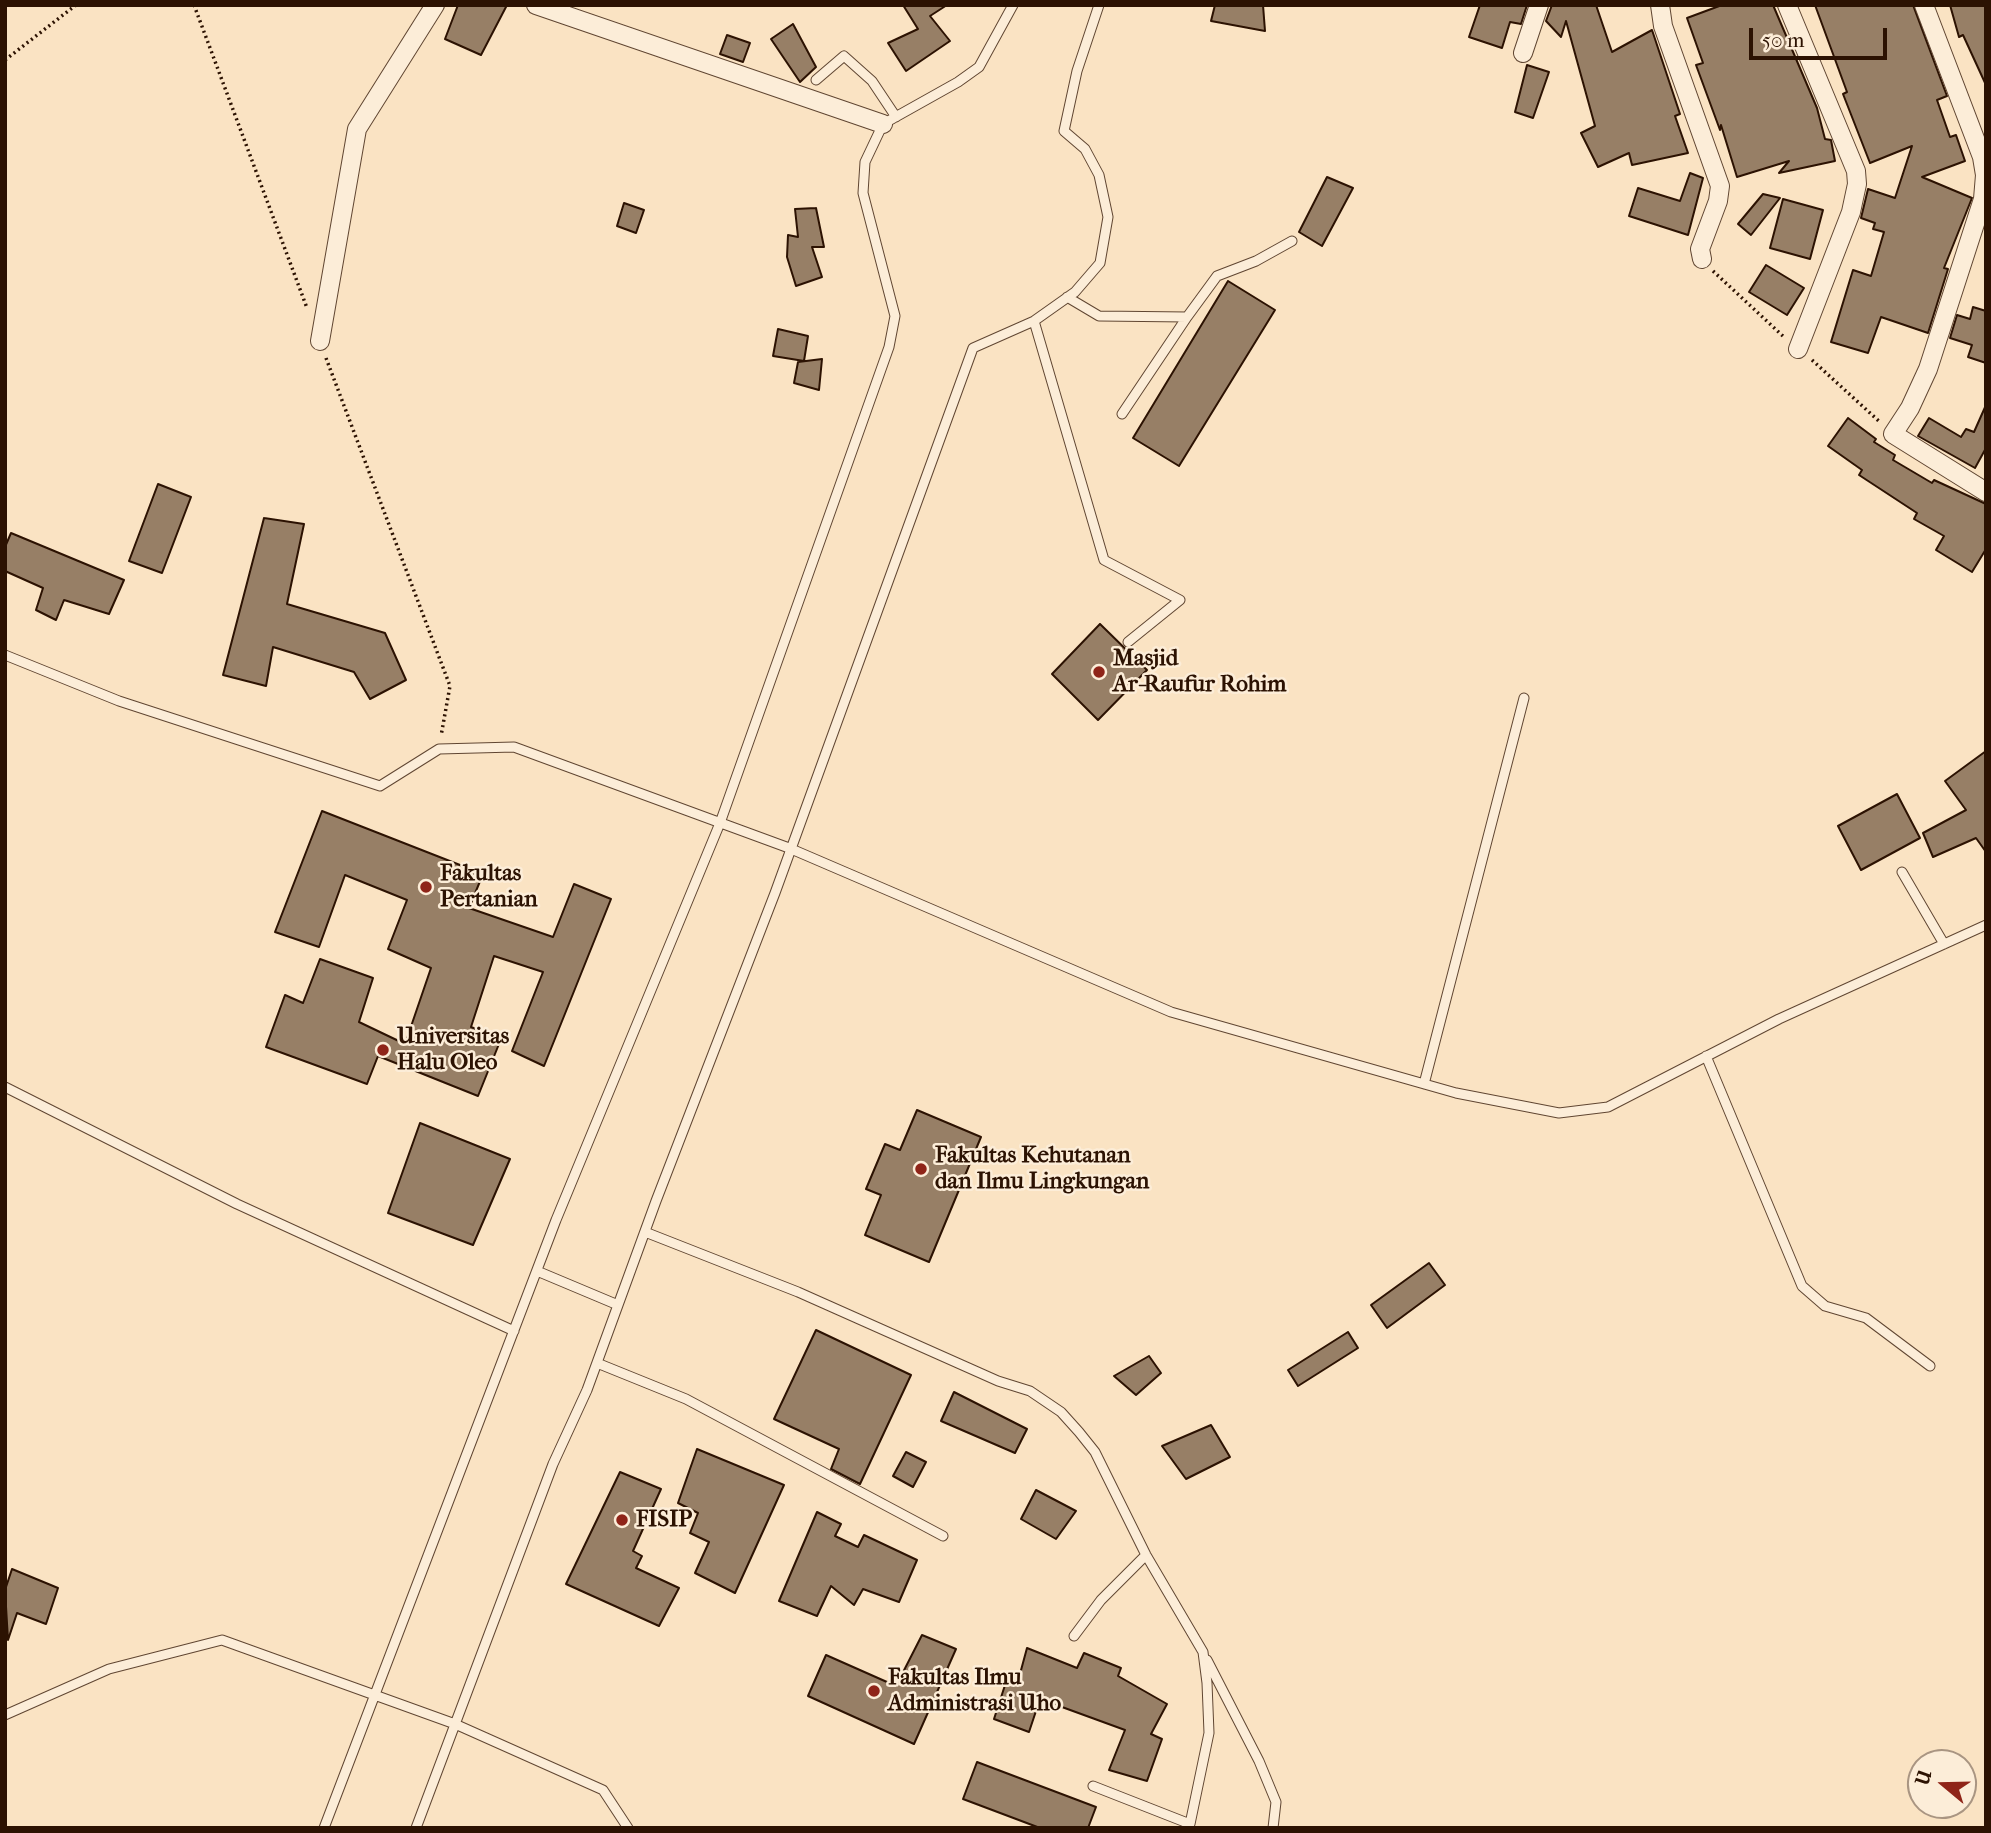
<!DOCTYPE html>
<style>
body{margin:0}
#map{position:relative;width:1991px;height:1833px;overflow:hidden;background:#fae3c3;font-family:"IM FELL French Canon",serif}
canvas{display:block}
.frame{position:absolute;inset:0;border:7px solid #2c1202;pointer-events:none}
.north{position:absolute;left:1907px;top:1749px;width:70px;height:70px;box-sizing:border-box;background:#fcedd8;border:2px solid #a99582;border-radius:50%;rotate:289deg;font-size:19px;font-weight:700;line-height:28px;text-align:center;color:#2c1202}
.north::after{content:'';display:block;margin:auto;width:24px;height:32px;background:#8f2418;clip-path:polygon(50% 0,100% 100%,50% 72%,0 100%)}
.scale{position:absolute;left:1749px;top:28px;width:138px;height:32px;box-sizing:border-box;border:4px solid #2c1202;border-top:0;padding-left:9px;font-size:21px;line-height:24px;white-space:nowrap;color:#2c1202;-webkit-text-stroke:5px #fcedd8;paint-order:stroke}
</style>
<div id="map">
<canvas width="1991" height="1833"></canvas>
<div class="frame"></div>
<div class="north">U</div>
<div class="scale">50 m</div>
</div>
<script>
const g = document.querySelector('canvas').getContext('2d');
g.lineJoin = 'round';
function fill(path, color) { g.fillStyle = color; g.fill(path, 'evenodd'); }
const toPath = rows => new Path2D(rows.map(r => 'M' + r).join(''));
function trace(path, color, width, dash) { g.strokeStyle = color; g.lineWidth = width; g.lineCap = dash ? 'butt' : 'round'; g.setLineDash(dash || []); g.stroke(path); }
function drawText(font, color, halo, rows, align = 'center') {
  g.font = font + ' "IM FELL French Canon",serif'; g.lineWidth = 5; g.setLineDash([]); g.textBaseline = 'middle'; g.strokeStyle = halo; g.fillStyle = color; for (const [text, x, y, turn = 0] of rows) {
    g.save(); g.translate(x, y); g.rotate((+turn || 0) * Math.PI / 180); g.textAlign = isNaN(turn) ? turn : align; if (halo) g.strokeText(text, 0, 0); g.fillText(text, 0, 0); g.restore();
  }
}
const building = toPath([
 [458,5,507,5,481,55,445,39,458,5],
 [903,5,947,5,930,16,950,41,906,71,888,43,918,29,903,5],
 [1215,5,1263,5,1265,31,1211,21,1215,5],
 [1480,5,1527,5,1521,24,1510,22,1502,48,1469,37,1480,5],
 [1552,5,1596,5,1612,52,1652,30,1680,114,1675,116,1688,153,1632,165,1629,153,1598,167,1581,133,1595,126,1566,21,1561,37,1546,21,1552,5],
 [1722,5,1773,5,1817,108,1825,139,1831,140,1835,161,1779,173,1789,161,1737,177,1721,125,1720,130,1696,65,1703,63,1687,18,1722,5],
 [1815,5,1913,5,1947,96,1937,100,1950,137,1956,135,1965,161,1922,177,1972,198,1944,268,1948,269,1928,333,1881,317,1868,353,1831,342,1853,270,1871,276,1884,232,1873,229,1875,223,1861,218,1868,189,1895,198,1912,146,1870,163,1843,94,1847,92,1815,5],
 [1950,5,1986,5,1986,85,1963,35,1959,37,1950,5],
 [793,24,816,67,800,82,771,39,793,24],
 [727,35,750,43,743,62,720,54,727,35],
 [1527,65,1549,72,1533,118,1515,112,1527,65],
 [1690,173,1703,178,1688,235,1629,216,1638,188,1680,201,1690,173],
 [1327,177,1353,188,1322,246,1299,232,1327,177],
 [1763,194,1780,198,1751,235,1738,224,1763,194],
 [1783,199,1823,210,1810,259,1770,248,1783,199],
 [624,203,644,210,636,233,617,226,624,203],
 [816,208,824,247,812,247,822,277,796,286,787,257,788,235,798,237,795,209,816,208],
 [1766,265,1804,288,1787,315,1749,292,1766,265],
 [1228,281,1275,310,1179,466,1133,438,1228,281],
 [1973,307,1986,311,1986,363,1968,357,1972,345,1950,338,1957,315,1970,319,1973,307],
 [778,329,808,336,804,361,773,356,778,329],
 [822,359,819,390,794,383,798,362,822,359],
 [1986,405,1986,448,1975,468,1918,436,1929,418,1961,437,1966,429,1974,432,1986,405],
 [1848,418,1876,439,1874,442,1895,455,1893,460,1932,483,1934,480,1986,504,1986,549,1972,572,1936,550,1944,536,1914,519,1917,513,1859,475,1862,470,1828,446,1848,418],
 [158,484,191,497,162,573,129,561,158,484],
 [264,518,304,524,287,604,385,633,406,680,370,699,354,672,273,647,266,686,223,675,264,518],
 [11,533,124,580,109,614,64,600,56,620,36,610,43,588,5,571,5,547,11,533],
 [1100,624,1147,670,1098,720,1052,674,1100,624],
 [1986,751,1986,852,1976,838,1933,857,1923,833,1966,810,1945,781,1986,751],
 [1897,794,1920,838,1861,870,1838,826,1897,794],
 [322,811,483,874,469,908,553,937,574,884,611,899,544,1066,512,1051,543,972,494,956,471,1027,501,1039,478,1096,378,1056,367,1084,266,1047,285,995,303,1003,320,959,373,978,359,1022,405,1044,431,968,388,949,407,900,345,875,319,947,275,932,322,811],
 [917,1110,981,1137,929,1262,865,1235,881,1195,866,1189,885,1144,900,1150,917,1110],
 [420,1123,510,1159,473,1245,388,1213,420,1123],
 [1429,1263,1445,1285,1387,1328,1371,1305,1429,1263],
 [816,1330,911,1375,860,1484,831,1469,839,1449,774,1419,816,1330],
 [1348,1332,1358,1348,1298,1386,1288,1370,1348,1332],
 [1149,1356,1161,1373,1136,1395,1114,1376,1149,1356],
 [954,1392,1027,1429,1015,1453,941,1421,954,1392],
 [1211,1425,1230,1457,1186,1479,1162,1446,1211,1425],
 [697,1449,784,1485,735,1593,695,1573,709,1542,690,1533,698,1513,678,1503,697,1449],
 [906,1452,926,1462,913,1487,893,1476,906,1452],
 [620,1472,661,1489,633,1551,642,1556,636,1568,679,1588,659,1626,566,1584,620,1472],
 [1036,1490,1076,1511,1056,1539,1021,1519,1036,1490],
 [817,1512,841,1524,835,1536,858,1547,864,1535,917,1560,899,1602,863,1589,854,1605,831,1586,817,1616,779,1601,817,1512],
 [12,1569,58,1588,46,1624,17,1613,8,1640,5,1590,12,1569],
 [922,1635,956,1649,914,1744,808,1696,826,1655,896,1686,922,1635],
 [1027,1648,1077,1668,1084,1653,1121,1668,1118,1676,1167,1704,1151,1734,1162,1739,1147,1781,1109,1770,1125,1730,1040,1699,1029,1732,994,1719,1006,1682,1017,1685,1027,1648],
 [977,1762,1096,1807,1088,1828,1040,1828,963,1799,977,1762]
]);
const path = toPath([
 [194,5,307,308],
 [5,60,76,5],
 [1713,271,1784,337],
 [326,358,450,686,441,736],
 [1812,360,1881,423]
]);
const lane = toPath([
 [816,80,844,56,872,81,896,117],
 [1067,297,1099,316,1187,317,1122,414],
 [1187,317,1217,276,1256,261,1292,241],
 [1034,321,1104,560,1180,600,1128,642],
 [5,655,119,701,380,786,439,749,514,747,789,848,1171,1012,1456,1093,1559,1113,1608,1107,1779,1019,1986,925],
 [1902,872,1944,944],
 [1706,1056,1802,1286,1825,1306,1866,1318,1930,1366],
 [1424,1084,1524,698],
 [5,1087,237,1204,514,1331],
 [645,1232,798,1292,998,1381,1030,1391,1061,1412,1079,1432,1095,1452,1146,1555,1203,1652,1207,1683,1209,1733,1190,1824,1093,1786],
 [537,1271,618,1305],
 [597,1363,686,1399,943,1536],
 [1074,1636,1101,1600,1146,1555],
 [1207,1660,1259,1761,1276,1802,1273,1828],
 [5,1715,109,1669,222,1640,455,1724,603,1790,628,1828],
 [324,1828,556,1220,720,823,889,347,895,316,863,193,865,162,883,124,958,82,979,67,1013,5],
 [416,1828,553,1464,587,1390,656,1201,775,893,973,348,1034,321,1075,292,1100,263,1108,217,1099,175,1085,149,1064,131,1077,71,1099,5]
]);
const street = toPath([
 [536,5,883,124],
 [1660,5,1663,26,1720,186,1718,201,1700,249,1702,259],
 [1787,5,1856,171,1857,184,1851,212,1798,349],
 [1924,5,1982,157,1985,175,1983,199,1928,369,1910,408,1893,434,1986,492],
 [1523,53,1539,5],
 [320,341,357,129,435,5]
]);
const markers = [
 [1099,672,7,"#8f2418"],
 [426,887,7,"#8f2418"],
 [383,1050,7,"#8f2418"],
 [921,1169,7,"#8f2418"],
 [622,1520,7,"#8f2418"],
 [874,1691,7,"#8f2418"]
];
const poiNames = [
 ["Masjid",1113,659],
 ["Ar-Raufur Rohim",1113,685],
 ["Fakultas",440,874],
 ["Pertanian",440,900],
 ["Universitas",397,1037],
 ["Halu Oleo",397,1063],
 ["Fakultas Kehutanan",935,1156],
 ["dan Ilmu Lingkungan",935,1182],
 ["FISIP",636,1520],
 ["Fakultas Ilmu",888,1678],
 ["Administrasi Uho",888,1704]
];
fill(building, '#977f66');
trace(building, '#2c1202', 2);
trace(lane, '#604632', 11);
trace(street, '#604632', 20);
trace(path, '#2c1202', 3.5, [2, 3.5]);
trace(lane, '#fcedd8', 9);
trace(street, '#fcedd8', 18);
for (const [x, y, r, color] of markers) { const dot = new Path2D(); dot.arc(x, y, r, 0, 2 * Math.PI); g.fillStyle = color; g.fill(dot); trace(dot, '#fcedd8', 2.5); }
drawText('bold 23px', '#2c1202', '#fcedd8', poiNames, 'left');
</script>
